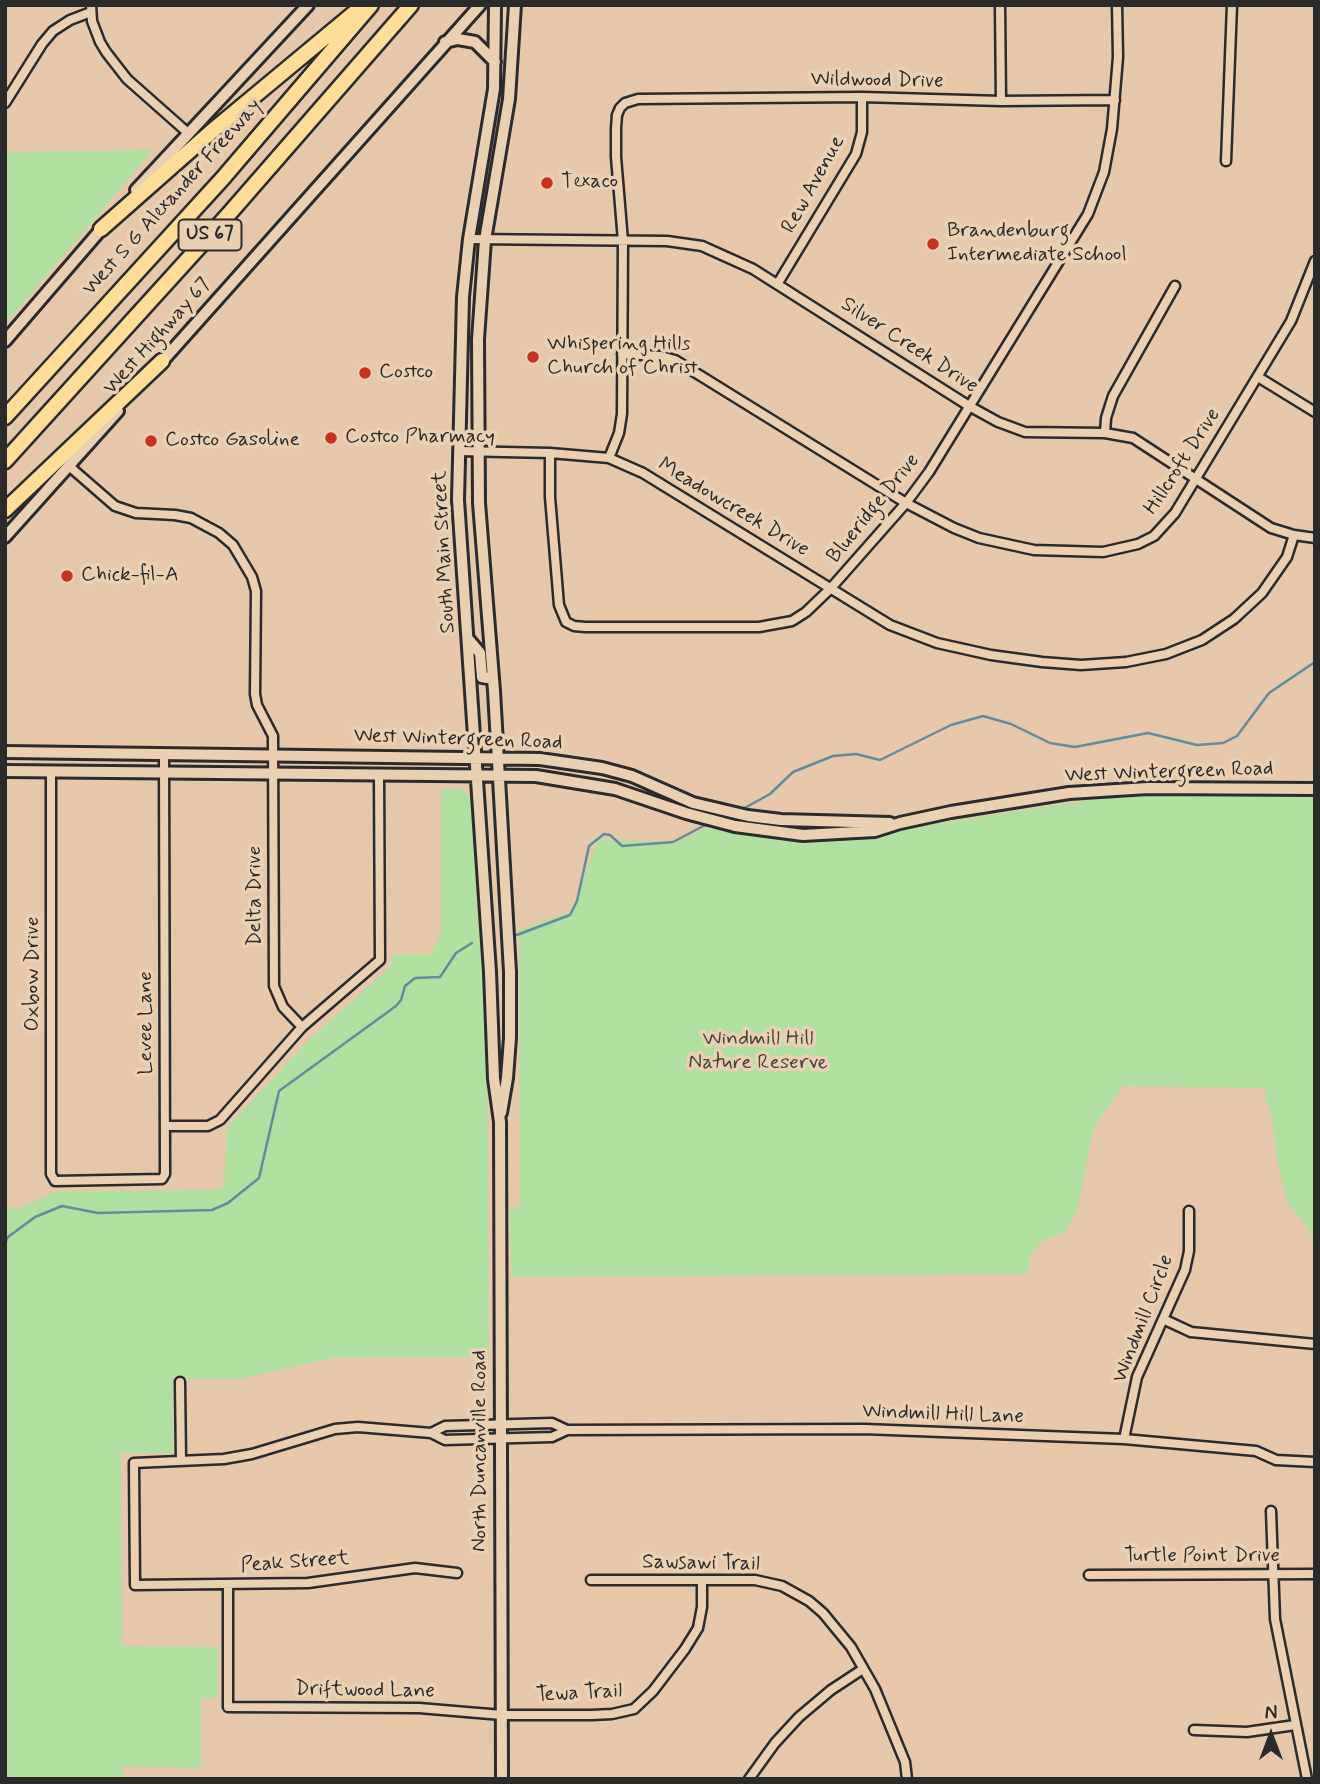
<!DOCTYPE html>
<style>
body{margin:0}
#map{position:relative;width:1320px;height:1784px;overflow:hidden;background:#e6c7a9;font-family:Mynerve,sans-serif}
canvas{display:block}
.frame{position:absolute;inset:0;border:7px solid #2b2b2b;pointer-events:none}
.north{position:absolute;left:1236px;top:1700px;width:70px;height:70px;-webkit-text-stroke:5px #eacfb1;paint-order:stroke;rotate:0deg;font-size:19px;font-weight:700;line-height:28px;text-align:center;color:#2b2b2b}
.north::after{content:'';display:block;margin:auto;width:24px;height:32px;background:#2b2b2b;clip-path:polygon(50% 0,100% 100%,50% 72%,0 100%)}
</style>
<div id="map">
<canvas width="1320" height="1784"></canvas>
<div class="frame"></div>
<div class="north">N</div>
</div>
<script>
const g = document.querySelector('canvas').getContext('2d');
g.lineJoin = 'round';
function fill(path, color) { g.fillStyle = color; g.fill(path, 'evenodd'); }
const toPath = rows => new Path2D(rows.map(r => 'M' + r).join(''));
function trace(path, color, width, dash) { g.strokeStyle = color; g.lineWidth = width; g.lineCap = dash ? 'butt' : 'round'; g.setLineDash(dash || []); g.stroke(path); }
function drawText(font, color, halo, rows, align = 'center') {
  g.font = font + ' Mynerve,sans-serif'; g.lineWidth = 7; g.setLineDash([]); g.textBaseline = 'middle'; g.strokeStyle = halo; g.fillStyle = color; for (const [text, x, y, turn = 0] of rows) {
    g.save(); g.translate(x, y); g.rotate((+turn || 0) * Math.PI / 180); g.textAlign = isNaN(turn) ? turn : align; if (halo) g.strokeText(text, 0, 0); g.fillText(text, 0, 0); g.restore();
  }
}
const green = toPath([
 [153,150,12,316,5,323,5,152],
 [441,789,462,789,472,799,479,942,487,944,489,1357,331,1358,240,1379,173,1379,173,1453,121,1453,122,1646,218,1647,218,1696,214,1698,201,1698,201,1768,123,1766,124,1779,5,1779,5,1209,20,1208,58,1191,215,1190,224,1185,227,1127,309,1040,391,966,391,954,431,954,441,934],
 [1315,795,1315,1250,1309,1229,1287,1202,1278,1165,1271,1111,1265,1099,1266,1088,1123,1086,1095,1125,1091,1139,1078,1208,1066,1231,1041,1242,1030,1256,1028,1274,512,1277,509,1207,520,1207,519,930,572,911,598,839,676,843,724,819,799,832,864,835,1116,796]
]);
const stream = toPath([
 [741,810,770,794,793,772,833,756,856,754,880,760,951,725,983,716,1011,724,1050,743,1075,747,1148,733,1197,745,1223,743,1237,736,1269,693,1315,662],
 [514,936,570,915,577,901,589,846,604,834,610,835,622,846,673,842,709,823],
 [5,1243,8,1237,35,1217,62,1206,98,1213,212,1210,228,1203,259,1178,279,1091,396,1006,401,1000,405,986,415,978,440,977,456,953,472,943]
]);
const street = toPath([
 [91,5,92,21,100,42,106,52,127,79,188,133],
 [1000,5,1001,101],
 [5,103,42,44,53,31,70,20,91,12],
 [1226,161,1232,5],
 [469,239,667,241,702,246,753,269,969,406,998,422,1025,432,1105,433,1133,438,1271,528,1294,535,1315,538],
 [778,283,856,154,862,132,862,97],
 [622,354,661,356,675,360,906,503,954,528,979,538,1034,550,1103,552,1138,544,1154,536,1175,513,1291,321,1315,261],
 [1258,377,1315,412],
 [1105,433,1106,418,1113,396,1175,286],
 [459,451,550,453,609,458,643,473,890,625,937,643,991,655,1042,662,1081,665,1126,662,1166,654,1202,640,1234,619,1262,593,1287,557,1294,535],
 [550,453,550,497,559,605,566,622,574,626,585,627,759,627,792,621,806,612,831,588,906,503,929,472,1088,214,1104,172,1112,129,1118,57,1117,5],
 [609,458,619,433,622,414,623,241,616,157,616,128,617,115,620,108,625,103,638,99,862,97,1001,101,1115,100],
 [69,466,115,506,136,513,175,515,191,518,219,533,233,545,252,577,256,591,255,694,257,705,273,736,274,986,283,1007,302,1027],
 [51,771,51,1174,55,1181,162,1179,165,1174,164,754],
 [165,1126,208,1126,220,1120,302,1027,380,960,379,775],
 [1163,1319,1191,1332,1315,1344],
 [180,1382,181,1461],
 [431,1433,445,1426,552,1423,567,1430],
 [1124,1439,1137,1377,1185,1270,1189,1251,1189,1211],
 [1271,1511,1275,1619,1307,1779],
 [457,1573,415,1568,308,1583,135,1585,134,1463,224,1459,252,1454,335,1429,358,1427,431,1433,445,1440,552,1437,567,1430,864,1429,1124,1439,1256,1451,1276,1460,1315,1462],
 [1089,1575,1315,1574],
 [591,1580,755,1580,782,1586,809,1601,823,1613,851,1647,875,1689,905,1762,907,1779],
 [228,1585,228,1707,419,1708,502,1715,592,1715,612,1714,634,1709,653,1691,685,1649,698,1628,702,1607,702,1580],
 [1194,1730,1247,1732,1295,1725],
 [749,1779,775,1743,799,1717,831,1690,863,1669]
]);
const secondary = toPath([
 [495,5,494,89,469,239,463,297,458,500,490,972,494,1079,500,1122,502,1779],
 [445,42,458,39,475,42,495,62],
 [136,190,308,5],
 [5,341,104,226],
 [159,365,480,5],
 [5,537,118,411],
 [469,640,480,653,482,677,493,679],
 [5,752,540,759,602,768,632,776,693,803,748,816,781,820,890,823],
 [5,771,536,776,615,789,686,813,735,826,803,835,875,831,900,823,951,812,1069,793,1148,788,1315,789],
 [501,1113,507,1078,510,1038,510,972,494,691,479,503,478,339,485,240,509,99,515,5]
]);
const highway = toPath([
 [101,229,211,132,359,9],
 [5,417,223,178,371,5],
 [5,461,228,215,411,5],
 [5,510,162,361]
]);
const markers = [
 [547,183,7,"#c8321e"],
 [933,244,7,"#c8321e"],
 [533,357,7,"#c8321e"],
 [365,373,7,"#c8321e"],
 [331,438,7,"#c8321e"],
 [151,441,7,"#c8321e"],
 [67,576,7,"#c8321e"]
];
const shields = [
 [210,235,63]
];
const shieldNames = [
 ["US 67",210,235]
];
const streetNames = [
 ["Wildwood Drive",877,81,1],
 ["Rew Avenue",814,185,-61],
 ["West S G Alexander Freeway",173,198,-48],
 ["West Highway 67",158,337,-48],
 ["Silver Creek Drive",909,346,33],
 ["Hillcroft Drive",1183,462,-57],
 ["Meadowcreek Drive",733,508,31],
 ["Blueridge Drive",874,509,-51],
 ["South Main Street",445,552,-93],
 ["West Wintergreen Road",458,740,2],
 ["West Wintergreen Road",1169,773,-2],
 ["Delta Drive",256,896,-90],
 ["Oxbow Drive",34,974,-90],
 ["Levee Lane",147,1023,-90],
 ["Windmill Circle",1144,1319,-69],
 ["Windmill Hill Lane",943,1415,2],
 ["North Duncanville Road",481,1451,-90],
 ["Turtle Point Drive",1202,1557],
 ["Peak Street",295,1563,-4],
 ["Sawsawi Trail",701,1564,1],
 ["Driftwood Lane",365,1691,1],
 ["Tewa Trail",579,1694,-3]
];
const poiNames = [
 ["Texaco",561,183],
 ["Brandenburg",947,232],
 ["Intermediate School",947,256],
 ["Whispering Hills",547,345],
 ["Church of Christ",547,369],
 ["Costco",379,373],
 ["Costco Pharmacy",345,438],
 ["Costco Gasoline",165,441],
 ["Chick-fil-A",81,576]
];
const parkNames = [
 ["Windmill Hill",758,1040],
 ["Nature Reserve",758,1064]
];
fill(green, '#b0e09f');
trace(stream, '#618d9b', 2.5);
trace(street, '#2b2b2b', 13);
trace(secondary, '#2b2b2b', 16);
trace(highway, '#2b2b2b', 19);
trace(street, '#eacfb1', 8);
trace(secondary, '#eacfb1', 10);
trace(highway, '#fedd96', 14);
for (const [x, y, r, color] of markers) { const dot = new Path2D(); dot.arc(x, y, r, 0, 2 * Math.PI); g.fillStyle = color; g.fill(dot); trace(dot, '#eacfb1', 2.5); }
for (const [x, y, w] of shields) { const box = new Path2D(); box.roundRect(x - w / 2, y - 15.5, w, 31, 5); g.fillStyle = '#eacfb1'; g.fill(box); trace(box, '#2b2b2b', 2); }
drawText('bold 19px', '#2b2b2b', null, shieldNames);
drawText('21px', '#2b2b2b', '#eacfb1', streetNames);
drawText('21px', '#2b2b2b', '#eacfb1', poiNames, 'left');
drawText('21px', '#3f463c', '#eacfb1', parkNames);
</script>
